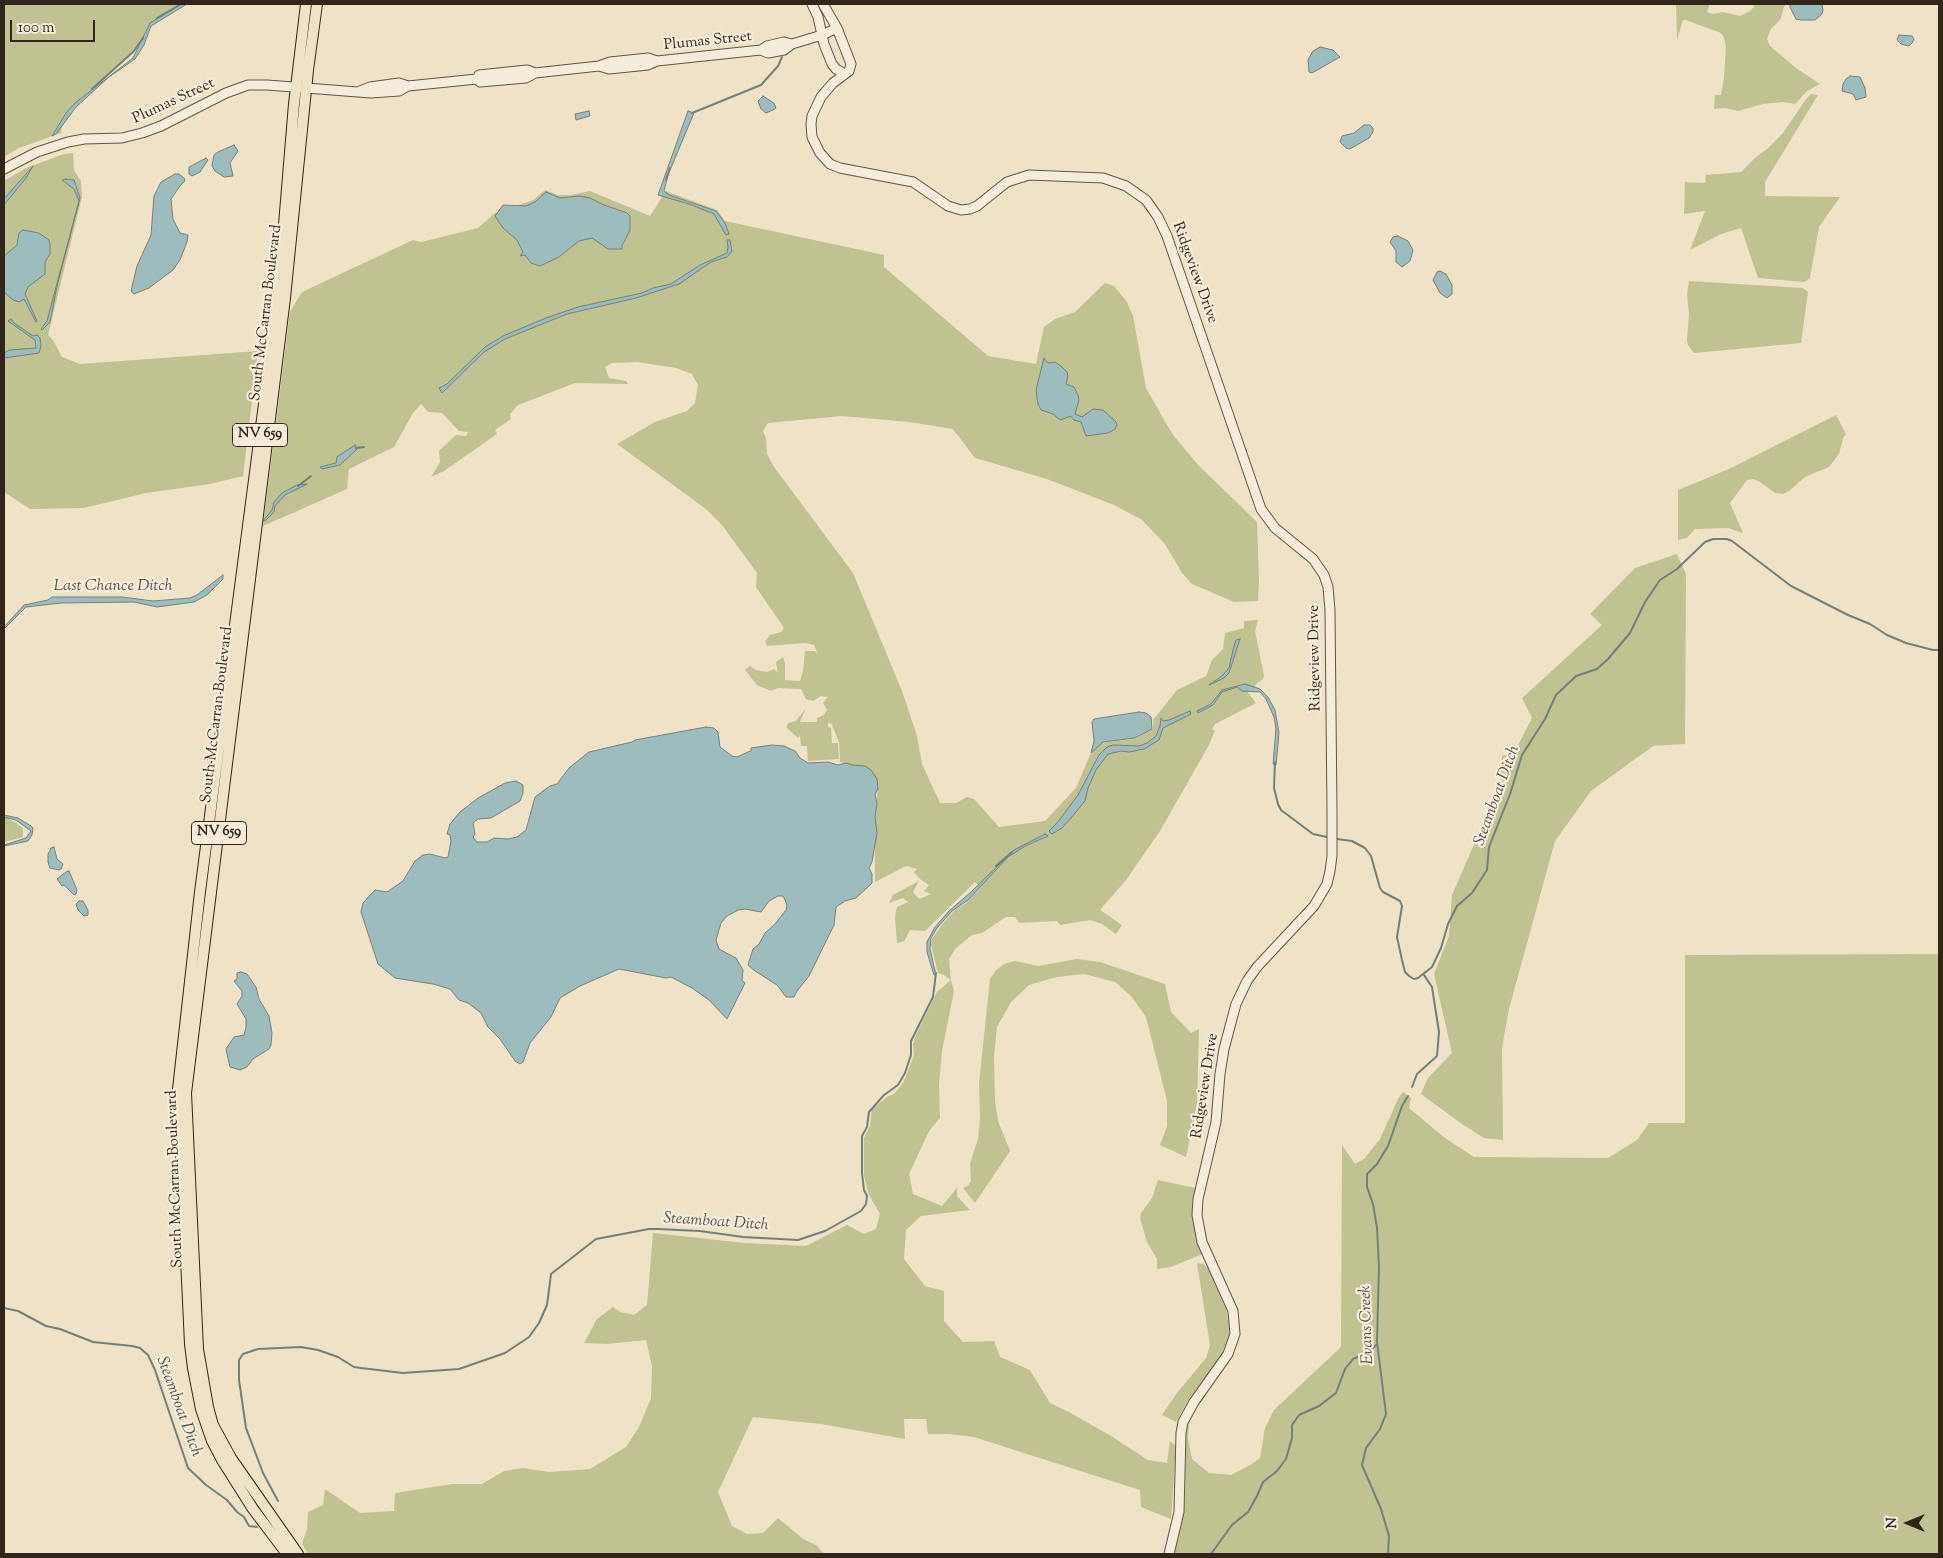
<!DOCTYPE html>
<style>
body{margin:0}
#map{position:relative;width:1943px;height:1558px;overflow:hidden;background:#f0e2c7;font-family:"Sorts Mill Goudy",serif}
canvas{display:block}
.frame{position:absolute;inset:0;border:5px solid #312519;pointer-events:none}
.north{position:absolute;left:1883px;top:1498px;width:50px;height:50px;-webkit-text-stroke:4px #f5ecdb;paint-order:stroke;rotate:270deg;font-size:14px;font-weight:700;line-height:20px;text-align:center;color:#312519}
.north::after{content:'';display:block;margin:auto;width:18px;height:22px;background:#312519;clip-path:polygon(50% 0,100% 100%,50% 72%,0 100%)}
.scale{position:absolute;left:10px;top:20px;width:85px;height:22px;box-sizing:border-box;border:2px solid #312519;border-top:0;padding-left:6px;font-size:15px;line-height:18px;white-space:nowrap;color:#312519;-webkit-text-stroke:4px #f5ecdb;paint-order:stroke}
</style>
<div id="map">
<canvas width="1943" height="1558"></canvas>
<div class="frame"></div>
<div class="north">N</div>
<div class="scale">100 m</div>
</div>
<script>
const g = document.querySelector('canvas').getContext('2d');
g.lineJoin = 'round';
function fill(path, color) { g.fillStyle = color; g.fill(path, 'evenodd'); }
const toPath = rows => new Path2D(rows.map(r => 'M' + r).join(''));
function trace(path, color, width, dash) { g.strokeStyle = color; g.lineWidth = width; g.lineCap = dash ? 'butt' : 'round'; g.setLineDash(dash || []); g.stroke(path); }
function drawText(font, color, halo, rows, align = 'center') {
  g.font = font + ' "Sorts Mill Goudy",serif'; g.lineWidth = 4.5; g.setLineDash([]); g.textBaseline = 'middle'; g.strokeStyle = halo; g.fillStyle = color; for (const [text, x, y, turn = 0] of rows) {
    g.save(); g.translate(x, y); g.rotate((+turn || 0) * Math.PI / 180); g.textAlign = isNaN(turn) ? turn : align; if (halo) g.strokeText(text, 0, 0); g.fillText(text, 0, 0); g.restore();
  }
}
const green = toPath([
 [4,4,181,4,146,30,141,42,122,63,72,107,63,120,61,133,19,148,4,157],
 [1676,4,1687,5,1688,4,1710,4,1707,12,1712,14,1723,12,1740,16,1750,11,1754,7,1753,4,1785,4,1780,20,1771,29,1767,39,1770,46,1796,68,1820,84,1807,91,1795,104,1783,102,1763,104,1738,111,1725,108,1714,109,1715,95,1721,95,1724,77,1726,47,1724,38,1721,33,1686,20,1683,20,1677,40],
 [1811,94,1818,95,1765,182,1765,196,1840,197,1819,227,1810,278,1804,282,1758,278,1741,228,1721,234,1690,250,1705,211,1684,214,1685,182,1705,183,1706,175,1741,172,1756,157,1767,149,1783,133,1806,99],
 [73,153,74,170,81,181,82,197,48,335,53,340,62,357,80,364,258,351,243,476,210,484,146,493,84,508,30,509,4,492,4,181,26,168,64,154],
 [545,190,558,195,571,195,590,191,650,216,666,191,717,210,725,221,884,255,884,267,988,356,1036,364,1044,327,1055,319,1075,312,1105,283,1114,286,1127,302,1133,316,1146,388,1167,425,1174,436,1198,465,1257,522,1259,581,1258,601,1234,602,1192,584,1182,573,1165,544,1142,520,1114,505,1047,479,975,458,953,429,909,422,842,416,768,423,763,431,766,438,767,454,774,467,853,573,902,691,917,736,922,764,940,803,956,803,967,797,974,799,999,827,1045,821,1076,788,1090,755,1099,743,1135,739,1153,729,1153,720,1177,690,1206,676,1212,660,1223,649,1225,633,1244,628,1244,621,1258,620,1255,631,1264,676,1263,679,1256,684,1254,691,1247,691,1256,703,1215,724,1212,730,1215,730,1209,745,1160,831,1126,880,1100,910,1122,925,1116,934,1102,924,1090,920,1060,925,1057,921,1019,923,1015,917,1006,917,982,933,972,935,955,949,949,959,951,980,954,991,942,1051,939,1085,940,1118,929,1131,909,1174,913,1194,942,1206,957,1188,957,1196,970,1210,921,1216,906,1230,904,1259,925,1286,944,1291,944,1321,963,1342,994,1341,1000,1357,1030,1370,1050,1403,1069,1412,1111,1436,1148,1460,1167,1463,1170,1441,1176,1446,1171,1519,1141,1507,1140,1490,974,1437,948,1434,928,1434,926,1419,904,1419,905,1439,821,1424,753,1417,718,1492,732,1526,747,1534,763,1533,778,1518,803,1539,816,1545,824,1554,308,1554,302,1544,307,1529,308,1512,323,1505,325,1489,360,1513,394,1511,395,1493,452,1484,482,1484,504,1471,523,1468,549,1472,590,1469,626,1447,639,1427,651,1398,652,1366,646,1340,607,1344,584,1343,597,1319,613,1307,620,1312,634,1315,647,1305,653,1233,745,1243,806,1246,847,1225,864,1234,876,1229,880,1214,869,1195,864,1176,864,1138,870,1126,872,1109,887,1097,895,1093,903,1083,914,1056,913,1044,916,1035,937,992,951,980,944,975,938,973,931,945,932,939,944,922,956,909,965,904,981,887,975,882,925,931,910,930,904,941,897,943,895,918,897,907,908,902,903,898,889,903,893,895,919,881,913,892,919,899,931,894,924,891,929,885,920,879,914,872,917,869,906,866,875,882,875,819,878,786,866,768,840,762,839,742,832,725,833,724,828,723,828,727,831,728,832,743,838,743,839,759,808,761,807,746,801,746,800,736,798,738,786,727,788,723,796,721,806,708,800,722,817,722,817,718,824,715,827,710,823,703,828,697,821,696,813,701,806,699,801,689,778,688,771,691,757,685,745,670,750,666,756,670,767,672,774,669,778,673,776,662,783,657,785,663,785,680,800,681,803,671,805,651,815,651,818,654,814,645,806,643,767,646,765,641,770,635,781,632,784,628,756,587,757,573,722,525,706,509,617,444,655,422,687,411,695,403,698,385,692,374,676,368,637,362,612,363,605,367,609,378,626,381,628,384,575,383,518,405,510,414,511,419,495,430,497,434,444,471,431,477,440,462,439,451,456,435,466,436,468,432,459,431,442,413,428,412,421,404,413,413,394,447,349,469,347,489,263,526,290,312,302,292,413,240,421,242,478,228,495,213,533,200],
 [1689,281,1803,288,1808,292,1801,343,1694,353,1688,345,1687,340,1689,314,1687,295],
 [1836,415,1846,434,1843,438,1839,454,1829,467,1805,477,1789,491,1783,494,1775,493,1760,482,1753,479,1747,480,1730,503,1743,533,1728,528,1695,529,1687,538,1678,540,1678,490,1729,469],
 [1677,554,1686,574,1685,744,1653,746,1591,791,1555,841,1509,1009,1502,1048,1503,1140,1484,1138,1462,1124,1421,1094,1428,1078,1452,1053,1434,974,1449,936,1452,895,1500,785,1502,756,1514,753,1532,718,1522,698,1602,625,1590,614,1635,568],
 [4,815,23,828,23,837,4,842],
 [1939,954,1939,1554,1173,1554,1182,1523,1185,1499,1186,1431,1189,1423,1188,1439,1192,1459,1209,1473,1231,1475,1252,1464,1260,1458,1265,1428,1274,1410,1341,1347,1342,1145,1355,1164,1364,1159,1380,1139,1398,1099,1403,1092,1411,1098,1409,1108,1445,1138,1474,1157,1608,1158,1637,1140,1649,1123,1685,1123,1685,955],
 [1077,959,1100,962,1165,984,1171,1012,1191,1033,1199,1029,1197,1104,1186,1157,1160,1145,1167,1126,1167,1101,1146,1017,1131,996,1115,982,1084,974,1057,977,1029,985,1011,1002,997,1027,994,1056,995,1100,998,1121,1010,1151,975,1203,963,1188,968,1186,971,1181,970,1164,978,1139,980,1119,979,1083,990,979,996,970,1004,964,1015,961,1038,966],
 [1158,1180,1200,1189,1198,1199,1207,1252,1171,1267,1157,1269,1157,1259,1147,1242,1140,1218,1141,1213,1152,1198],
 [1197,1263,1203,1264,1208,1268,1227,1312,1230,1329,1227,1344,1219,1359,1187,1402,1176,1422,1162,1415,1177,1393,1206,1358,1210,1345]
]);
const water = toPath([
 [182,4,187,4,151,26,144,45,135,59,109,77,76,107,56,134,52,136,66,113,75,103,133,58,150,23,182,4],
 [1790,4,1822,4,1823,10,1822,14,1815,20,1801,20,1796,19,1790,7,1790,4],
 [1899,35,1912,36,1914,39,1912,43,1909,46,1901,44,1897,40,1899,35],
 [1320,47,1333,50,1340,57,1312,73,1309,72,1308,60,1313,51,1320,47],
 [1850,76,1860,77,1865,88,1866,97,1856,100,1853,94,1842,91,1843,84,1846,79,1850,76],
 [763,96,774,103,776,108,773,110,766,113,761,109,758,101,763,96],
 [589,111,590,116,576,120,575,114,589,111],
 [688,111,694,113,668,175,664,191,669,195,716,211,725,223,729,234,726,235,714,214,689,204,658,195,688,111],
 [1364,125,1370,125,1373,128,1373,132,1369,138,1350,149,1346,148,1340,142,1342,136,1354,133,1364,125],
 [234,145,238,151,230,163,233,176,224,177,215,171,212,166,214,155,218,152,234,145],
 [206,158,208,160,200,172,192,176,189,174,189,167,206,158],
 [33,166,26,178,4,205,4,199,33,166],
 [175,174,179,174,185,179,184,182,180,186,171,199,173,219,180,233,188,235,187,242,180,260,173,270,149,288,134,294,131,291,137,266,151,235,154,196,161,182,175,174],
 [66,179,74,180,80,198,57,286,50,322,42,330,41,329,47,321,79,201,74,189,62,180,66,179],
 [546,192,560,198,580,196,590,198,604,205,627,213,630,216,630,230,622,246,622,249,608,249,592,238,579,241,559,257,540,266,531,263,525,255,520,256,523,252,517,240,503,228,495,216,503,205,526,206,535,202,546,192],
 [23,230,39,233,49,240,50,245,50,254,45,262,45,274,28,287,25,294,37,321,36,322,24,299,19,302,13,300,4,292,4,256,17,245,19,233,23,230],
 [1398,236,1408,241,1413,250,1410,261,1402,267,1396,262,1396,251,1390,242,1393,237,1398,236],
 [727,240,730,240,732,251,727,257,711,262,679,284,636,298,567,314,505,339,484,352,442,393,439,388,447,384,485,347,503,336,546,318,578,307,642,293,653,288,671,284,700,265,727,253,728,247,727,240],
 [1440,271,1446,274,1452,285,1452,294,1447,298,1440,293,1433,280,1437,272,1440,271],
 [11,319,14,323,33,336,37,335,40,338,41,346,39,353,4,358,4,353,9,350,36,348,35,340,8,321,11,319],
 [1044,358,1048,363,1055,362,1061,366,1067,372,1068,376,1066,384,1074,387,1078,395,1079,400,1075,414,1082,417,1093,409,1103,410,1116,422,1117,425,1115,429,1108,433,1086,436,1081,422,1074,420,1071,416,1060,420,1053,414,1041,410,1038,404,1036,390,1044,358],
 [355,445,357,449,340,465,322,469,320,467,336,463,337,457,355,445],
 [307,484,285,495,275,506,274,512,265,521,263,521,272,510,274,502,282,493,297,485,307,484],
 [223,575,223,579,207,595,194,602,157,607,134,602,61,603,26,607,5,628,4,627,24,605,48,600,52,597,122,597,153,601,190,598,197,595,223,575],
 [1240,639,1229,673,1224,678,1209,685,1222,676,1229,668,1234,646,1236,640,1240,639],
 [1245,684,1260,689,1268,697,1275,710,1279,733,1276,765,1273,764,1276,729,1274,717,1266,699,1260,692,1242,691,1237,687,1222,692,1213,705,1198,713,1197,711,1211,704,1222,690,1245,684],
 [1190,711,1191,714,1163,728,1159,740,1144,749,1129,752,1121,751,1108,754,1096,770,1088,788,1085,801,1071,818,1062,828,1052,834,1049,831,1057,823,1078,795,1099,755,1107,747,1113,745,1139,746,1147,743,1156,736,1160,726,1161,718,1163,721,1169,720,1190,711],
 [1139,712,1146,713,1151,717,1152,729,1135,738,1103,742,1091,753,1094,741,1092,722,1094,719,1139,712],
 [706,727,714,728,718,732,720,747,732,756,737,757,748,752,751,751,751,748,772,745,784,746,795,751,800,758,808,763,828,762,838,765,846,763,852,765,865,766,871,770,877,779,878,789,875,794,877,804,875,817,877,833,872,862,869,868,872,874,872,883,856,898,845,901,836,907,834,925,809,976,797,991,794,997,786,997,777,985,755,971,748,965,753,949,759,944,765,933,774,925,786,910,787,905,785,900,783,896,778,896,769,901,761,912,745,909,738,910,727,916,721,923,716,940,719,949,736,958,743,970,742,980,745,983,727,1019,709,1000,692,988,671,977,666,978,619,969,580,986,560,998,551,1017,530,1043,523,1062,520,1064,515,1061,500,1039,488,1027,481,1013,468,1003,459,1000,450,989,433,984,395,978,378,964,361,912,363,903,375,890,387,892,403,881,415,861,423,855,430,854,445,858,448,857,451,841,450,835,447,834,450,824,460,812,478,798,505,783,516,781,523,785,523,793,520,801,491,818,478,819,473,823,475,834,473,837,477,842,487,842,494,838,508,839,517,837,526,830,535,797,550,786,557,784,569,768,589,752,632,742,635,740,706,727],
 [4,815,18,818,31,826,33,828,32,835,28,841,4,846,4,845,26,838,31,831,16,820,4,817,4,815],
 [1045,834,1048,836,1025,846,1008,857,968,900,952,911,937,928,931,938,930,949,936,975,934,975,927,952,927,942,935,927,949,911,972,891,1014,850,1045,834],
 [54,847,57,859,63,864,61,869,59,870,50,868,48,862,48,854,51,848,54,847],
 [69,871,77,890,76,894,74,895,64,885,62,886,57,879,66,872,69,871],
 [79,901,83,901,88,910,88,915,84,916,78,910,76,904,79,901],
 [241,972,247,974,256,987,259,999,269,1016,272,1033,271,1045,269,1049,253,1059,247,1067,240,1070,230,1067,226,1049,234,1037,244,1035,246,1027,246,1019,237,1004,242,996,242,991,234,981,237,979,237,973,241,972]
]);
const stream = toPath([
 [157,18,181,4],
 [92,89,134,51,143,38],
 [692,113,761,85,778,66,782,57],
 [666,180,670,168],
 [356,448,364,447],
 [298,486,311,476],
 [1275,762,1274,788,1278,804,1281,810,1313,834,1327,837],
 [1337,839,1352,841,1365,848,1371,856,1380,888,1383,892,1400,901,1402,906,1397,937,1402,960,1405,972,1409,976,1414,979,1418,978,1432,967,1441,948,1448,924,1457,906,1472,893,1487,870,1489,847,1510,794,1522,755,1545,719,1556,695,1576,676,1597,669,1608,659,1630,633,1645,602,1660,580,1677,569,1705,542,1713,539,1727,539,1732,541,1791,586,1848,615,1870,624,1887,635,1906,643,1933,650,1939,650],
 [996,866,1012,852],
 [1412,1087,1417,1074,1437,1056,1439,1032,1432,987,1424,975],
 [4,1308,18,1311,46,1326,60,1329,93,1342,132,1346,140,1348,148,1355,155,1370,188,1468,206,1485,227,1500,237,1512,244,1517,249,1526,257,1527],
 [278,1501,263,1473,246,1428,239,1380,239,1360,243,1354,258,1349,301,1347,318,1350,338,1357,354,1367,361,1368,403,1373,459,1369,505,1353,529,1337,539,1323,547,1305,551,1274,596,1239,649,1229,658,1229,700,1231,743,1237,798,1240,825,1231,861,1211,866,1204,867,1196,864,1190,862,1173,862,1136,867,1127,869,1112,884,1095,898,1085,905,1073,911,1055,911,1041,933,997,936,973],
 [1211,1554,1232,1525,1248,1512,1257,1496,1263,1482,1277,1471,1286,1459,1292,1438,1292,1425,1299,1415,1319,1406,1336,1393,1345,1369,1353,1359,1369,1352,1376,1345],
 [1388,1554,1389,1536,1381,1509,1362,1465,1366,1448,1380,1429,1386,1414,1377,1342,1379,1267,1377,1228,1373,1204,1367,1187,1367,1174,1377,1164,1388,1146,1402,1106,1408,1096]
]);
const minor = toPath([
 [812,4,818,17,824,44,832,64,836,69,845,74],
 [823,4,837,28,851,64,849,71,833,83,821,97,812,116,811,124,812,137,820,153,830,164,840,168,913,182,948,206,961,210,970,209,977,206,1007,182,1029,175,1103,178,1126,186,1146,200,1158,217,1167,236,1261,509,1275,528,1313,559,1324,575,1328,587,1330,610,1332,812,1332,856,1330,871,1327,884,1314,906,1257,967,1247,981,1236,1004,1224,1049,1220,1074,1216,1122,1198,1199,1197,1215,1202,1242,1233,1311,1235,1334,1228,1354,1194,1402,1183,1422,1181,1433,1179,1512,1169,1554],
 [761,50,768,53,784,50,792,44,822,35,837,28],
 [599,66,609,69,648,65,657,61,761,50,767,46,784,42,792,44],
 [477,79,480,82,526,78,535,73],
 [360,91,370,87,399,83,408,86],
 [4,169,37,152,68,142,84,139,122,138,142,133,161,126,226,93,248,85,267,85,371,93,399,91,408,86,477,79,479,75,527,70,535,73,599,66,610,62,648,58,657,61]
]);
const major = toPath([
 [287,1554,253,1509,222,1460,212,1441,201,1409,193,1368,190,1344,178,1089,200,892,278,297,294,104,306,4],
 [298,1554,231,1458,213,1425,208,1407,198,1349,186,1093,285,298,308,70,317,4]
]);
const shields = [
 [260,435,55],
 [219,833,55]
];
const shieldNames = [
 ["NV 659",260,435],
 ["NV 659",219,833]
];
const streetNames = [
 ["Plumas Street",708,42,-6],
 ["Plumas Street",174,102,-25],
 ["Ridgeview Drive",1194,273,70],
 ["South McCarran Boulevard",267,313,-83],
 ["Ridgeview Drive",1316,658,-91],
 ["South McCarran Boulevard",218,715,-83],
 ["Ridgeview Drive",1206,1086,-81],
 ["South McCarran Boulevard",176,1179,-92]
];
const waterNames = [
 ["Last Chance Ditch",113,587],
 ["Steamboat Ditch",1498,796,-70],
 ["Steamboat Ditch",716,1223,4],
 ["Evans Creek",1368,1325,-92],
 ["Steamboat Ditch",178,1407,70]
];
fill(green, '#c0c291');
fill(water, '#9dbcbe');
trace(water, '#72807c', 1);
trace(stream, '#72807c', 2);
trace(minor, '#615444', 11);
trace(major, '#312519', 12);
trace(minor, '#f5ecdb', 9);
trace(major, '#f0e2c7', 10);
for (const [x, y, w] of shields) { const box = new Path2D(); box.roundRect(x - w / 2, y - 11.5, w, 23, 4); g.fillStyle = '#f5ecdb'; g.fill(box); trace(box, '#312519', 1); }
drawText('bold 14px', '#312519', null, shieldNames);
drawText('15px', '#312519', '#f5ecdb', streetNames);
drawText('italic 16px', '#51524b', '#f5ecdb', waterNames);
</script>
